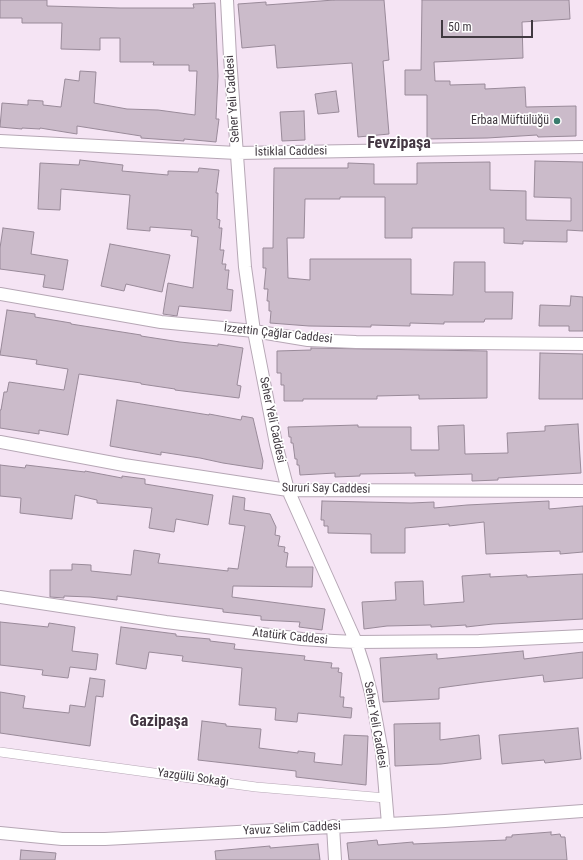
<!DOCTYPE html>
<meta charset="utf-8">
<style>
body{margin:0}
#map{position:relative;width:583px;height:860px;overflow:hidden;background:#f5e4f4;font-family:"Roboto Condensed",sans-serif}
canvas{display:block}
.scale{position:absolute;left:441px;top:20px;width:92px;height:18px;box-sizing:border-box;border:2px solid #403940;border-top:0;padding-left:5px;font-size:12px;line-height:14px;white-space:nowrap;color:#403940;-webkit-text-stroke:3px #fff;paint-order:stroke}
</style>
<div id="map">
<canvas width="583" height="860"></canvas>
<div class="scale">50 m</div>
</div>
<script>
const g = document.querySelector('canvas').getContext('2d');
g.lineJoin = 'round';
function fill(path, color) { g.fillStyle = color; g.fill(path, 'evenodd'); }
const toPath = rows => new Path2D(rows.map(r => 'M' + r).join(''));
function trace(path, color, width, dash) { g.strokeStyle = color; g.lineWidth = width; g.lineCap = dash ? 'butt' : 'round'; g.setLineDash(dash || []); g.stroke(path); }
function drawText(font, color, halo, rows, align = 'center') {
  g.font = font + ' "Roboto Condensed",sans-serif'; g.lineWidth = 3.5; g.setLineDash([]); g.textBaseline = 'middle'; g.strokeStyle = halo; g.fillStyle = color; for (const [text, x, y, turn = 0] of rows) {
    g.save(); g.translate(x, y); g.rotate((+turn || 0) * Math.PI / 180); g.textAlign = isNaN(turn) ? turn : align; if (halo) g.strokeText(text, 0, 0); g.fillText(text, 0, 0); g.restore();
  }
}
const building = toPath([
 [0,0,47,0,47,6,120,8,194,8,193,4,215,3,218,76,216,119,219,119,216,142,184,139,184,141,141,138,141,136,77,126,77,134,40,128,40,129,22,128,22,129,0,127,2,103,28,105,28,100,43,101,43,105,61,107,65,79,79,81,80,71,96,72,94,103,127,109,158,110,195,115,197,71,189,71,189,65,153,65,154,62,120,62,120,38,100,38,100,50,61,49,62,23,22,23,22,18,0,18,0,0],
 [334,0,384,0,389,60,383,61,389,134,358,137,352,63,277,68,275,45,242,48,238,4,266,2,266,5,334,0],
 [422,0,569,0,570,19,522,22,523,58,434,62,435,81,450,81,450,85,485,84,485,89,525,87,526,107,576,106,576,136,538,137,537,135,487,138,427,139,427,95,405,95,405,70,421,70,422,0],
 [336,91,339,112,318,114,315,94,336,91],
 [304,111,305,140,282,141,280,112,304,111],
 [80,160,123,165,122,171,168,175,168,171,198,172,199,168,219,170,216,193,218,193,217,219,220,220,219,228,222,228,220,250,224,250,222,264,226,264,225,270,229,270,227,289,233,290,231,311,179,306,177,316,163,314,168,283,193,288,198,237,191,236,192,230,150,227,150,231,127,229,130,195,61,189,60,210,38,209,40,163,79,165,80,160],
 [535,161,583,162,583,231,567,230,567,242,523,241,523,244,504,243,504,228,412,228,412,238,385,238,385,197,340,197,340,199,305,199,304,238,287,238,288,278,310,280,310,259,411,259,411,294,453,295,454,262,485,262,485,292,513,292,512,319,485,319,484,322,444,322,444,324,410,323,410,326,371,325,371,327,309,326,270,323,271,311,269,311,269,301,267,301,268,289,264,289,266,268,263,268,263,248,273,248,274,168,348,168,348,163,374,164,374,184,417,184,417,163,490,162,490,190,526,191,526,220,571,221,571,198,534,197,535,161],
 [3,228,34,232,31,254,68,260,63,290,43,287,45,275,0,269,0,248,3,228],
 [110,244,170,255,162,292,126,284,124,291,101,286,110,244],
 [571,296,583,297,583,331,569,331,569,326,539,326,540,305,570,306,571,296],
 [7,310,35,314,35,317,71,323,71,324,141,335,141,336,180,342,218,346,218,344,243,348,237,385,241,386,239,398,175,390,175,389,141,384,141,383,79,374,68,435,39,430,39,434,0,428,0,410,1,410,4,392,7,392,9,382,64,390,68,369,36,364,37,360,0,355,7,310],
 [311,348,487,351,487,398,419,399,419,395,377,396,377,399,303,399,303,401,284,401,284,385,281,385,281,373,277,373,277,351,311,350,311,348],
 [540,353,583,354,583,399,539,399,540,353],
 [117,400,178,410,209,415,209,414,241,420,242,416,253,418,263,461,262,469,223,463,200,458,161,452,161,455,110,446,117,400],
 [578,424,581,473,498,478,498,480,472,481,472,474,415,476,415,473,360,474,360,476,335,477,335,473,300,475,299,465,297,465,297,459,295,459,293,443,291,443,291,437,289,437,288,427,358,425,358,427,411,427,411,450,439,450,438,426,464,425,465,454,508,453,507,433,545,431,545,426,578,424],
 [0,465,25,468,26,465,85,472,85,471,122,478,122,476,145,479,145,484,213,495,208,525,176,519,174,532,149,528,152,508,97,503,97,500,75,495,72,519,20,513,21,498,0,496,0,465],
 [233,496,245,498,244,510,270,514,276,527,275,535,280,536,278,546,285,547,284,552,288,553,286,567,313,567,312,587,233,586,232,597,325,609,322,630,299,627,300,622,261,620,261,616,223,612,223,609,117,596,117,600,90,597,64,596,64,598,50,597,50,570,72,570,72,564,91,565,91,571,131,575,134,550,160,554,158,563,228,571,228,568,238,569,245,526,229,524,233,496],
 [322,501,411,503,434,502,434,508,467,505,549,501,549,509,583,506,583,552,560,554,560,551,486,554,484,522,449,526,449,524,405,528,405,553,371,553,371,534,328,533,328,526,324,526,324,520,321,520,322,501],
 [490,574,490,577,527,575,527,577,583,574,583,619,493,624,466,627,466,625,431,627,431,625,387,626,364,629,362,602,396,600,395,582,423,581,424,605,464,602,462,576,490,574],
 [0,622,48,627,49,623,75,627,72,651,98,654,96,670,70,667,68,678,42,675,43,670,0,665,0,622],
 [121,627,176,634,176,636,210,639,210,641,235,644,234,649,305,656,304,660,332,663,331,668,339,668,338,672,342,673,340,697,344,697,343,707,352,708,351,718,298,713,297,722,275,720,276,708,239,705,242,668,182,661,183,656,149,652,146,669,116,664,121,627],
 [523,651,524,659,583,652,583,678,544,682,543,675,484,682,439,688,439,699,383,702,380,658,437,654,437,659,523,651],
 [90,678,105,680,103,697,96,696,90,746,0,733,0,692,25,696,23,708,69,713,70,705,85,707,90,678],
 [202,721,226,724,226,726,261,729,259,748,298,753,298,751,315,753,314,762,342,765,344,735,368,736,366,785,296,777,296,771,198,760,202,721],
 [440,723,440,740,479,735,481,759,441,764,395,766,394,724,440,723],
 [578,728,581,759,545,763,544,760,502,764,499,735,578,728],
 [551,832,551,835,560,834,561,837,565,837,567,860,349,860,347,843,377,840,378,845,413,842,413,844,506,840,506,837,512,837,512,835,551,832],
 [318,844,320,860,216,860,215,851,270,846,270,848,318,844],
 [21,850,56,853,55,860,20,860,21,850]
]);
const minor = toPath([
 [0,752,256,787,386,798]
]);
const tertiary = toPath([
 [227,0,230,57,245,267,254,331,276,444,288,490,356,642,365,670,371,693,382,752,388,824],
 [0,141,237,153,583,147],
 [0,294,161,322,254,331,308,340,356,342,583,344],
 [0,442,124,465,288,490,583,491],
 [0,597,166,622,302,639,334,641,356,642,479,641,583,636],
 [333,826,335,860],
 [0,833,62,839,105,839,445,821,583,811]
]);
const markers = [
 [557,121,4,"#3a7c6e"]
];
const streetNames = [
 ["Seher Yeli Caddesi",233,99,-94],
 ["İstiklal Caddesi",291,152,-1],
 ["İzzettin Çağlar Caddesi",278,334,6],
 ["Seher Yeli Caddesi",272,420,78],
 ["Sururi Say Caddesi",326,489,1],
 ["Atatürk Caddesi",290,637,6],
 ["Seher Yeli Caddesi",375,725,80],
 ["Yazgülü Sokağı",193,778,8],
 ["Yavuz Selim Caddesi",292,829,-3]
];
const poiNames = [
 ["Erbaa Müftülüğü",549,121]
];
const districtNames = [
 ["Fevzipaşa",399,144],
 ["Gazipaşa",159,722]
];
fill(building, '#cbbbca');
trace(building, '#998a99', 1);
trace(minor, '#b6a7b5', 10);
trace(tertiary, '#b6a7b5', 14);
trace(minor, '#fff', 9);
trace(tertiary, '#fff', 12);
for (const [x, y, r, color] of markers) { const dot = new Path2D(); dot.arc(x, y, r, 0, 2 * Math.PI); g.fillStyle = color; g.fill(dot); trace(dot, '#fff', 1.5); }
drawText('12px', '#403940', '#fff', streetNames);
drawText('12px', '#403940', '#fff', poiNames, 'right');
drawText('bold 16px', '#443743', '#fff', districtNames);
</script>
